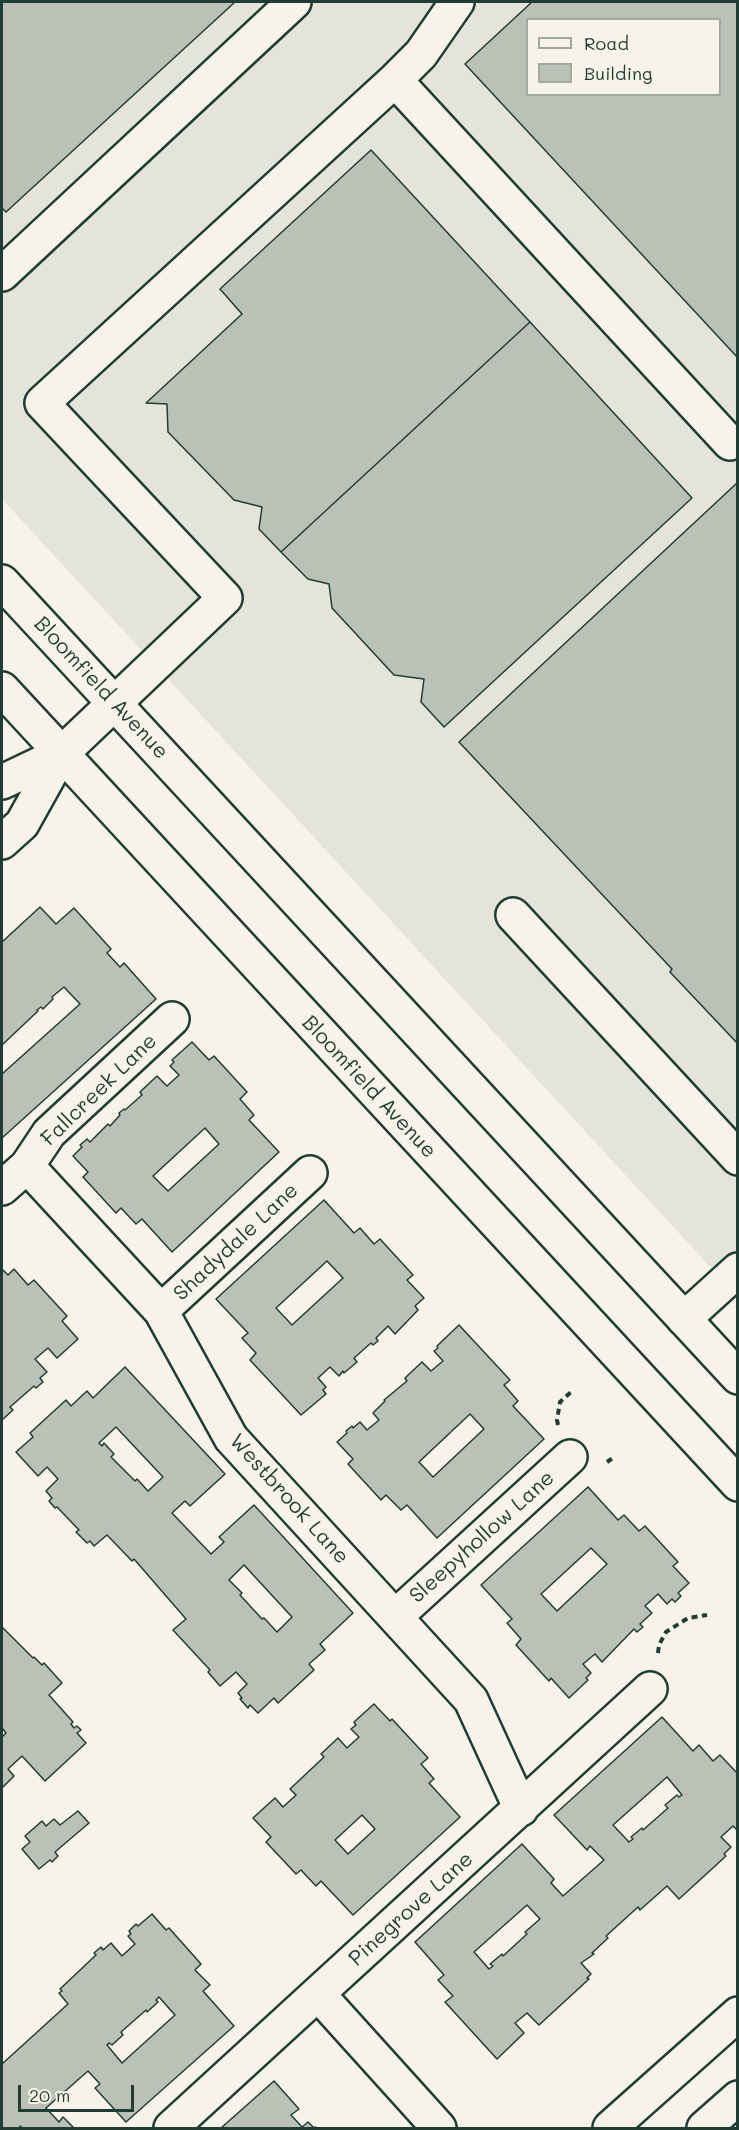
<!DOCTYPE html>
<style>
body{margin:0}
#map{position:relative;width:739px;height:2130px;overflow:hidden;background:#f7f3e8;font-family:Mali,sans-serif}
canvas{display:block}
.frame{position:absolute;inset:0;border:3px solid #1f3d34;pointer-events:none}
.legend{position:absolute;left:526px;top:18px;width:195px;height:78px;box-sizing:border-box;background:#f7f3e8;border:2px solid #a1aaa0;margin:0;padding:8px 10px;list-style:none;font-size:18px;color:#1f3d34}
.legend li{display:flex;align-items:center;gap:12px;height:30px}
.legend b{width:30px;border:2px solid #a1aaa0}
.scale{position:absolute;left:18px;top:2085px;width:116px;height:27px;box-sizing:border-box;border:3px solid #1f3d34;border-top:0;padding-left:8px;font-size:18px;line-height:21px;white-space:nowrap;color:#1f3d34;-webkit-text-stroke:4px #f7f3e8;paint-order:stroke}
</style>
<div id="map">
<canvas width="739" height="2130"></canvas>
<div class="frame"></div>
<ul class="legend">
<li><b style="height:8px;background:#f7f3e8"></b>Road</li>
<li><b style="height:16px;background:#bbc1b6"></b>Building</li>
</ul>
<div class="scale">20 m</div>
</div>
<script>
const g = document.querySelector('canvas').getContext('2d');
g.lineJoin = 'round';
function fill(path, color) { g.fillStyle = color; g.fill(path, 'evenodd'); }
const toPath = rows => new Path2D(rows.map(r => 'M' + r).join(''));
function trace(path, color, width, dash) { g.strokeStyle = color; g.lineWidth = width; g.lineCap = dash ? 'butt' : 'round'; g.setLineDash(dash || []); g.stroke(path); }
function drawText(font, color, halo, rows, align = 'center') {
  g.font = font + ' Mali,sans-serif'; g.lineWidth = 6; g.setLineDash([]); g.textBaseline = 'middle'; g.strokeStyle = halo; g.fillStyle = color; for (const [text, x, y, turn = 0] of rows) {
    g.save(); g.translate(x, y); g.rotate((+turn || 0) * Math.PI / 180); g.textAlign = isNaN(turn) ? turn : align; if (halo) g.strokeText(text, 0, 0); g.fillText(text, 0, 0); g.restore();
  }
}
const built = toPath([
 [2,2,737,2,737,1296,2,499],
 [528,20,720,20,720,94,528,94]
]);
const building = toPath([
 [2,2,235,2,6,212,2,208,2,2],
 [532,2,738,2,738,358,465,64,532,2],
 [528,20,720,20,720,94,528,94,528,20],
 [371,150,530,322,281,552,259,529,262,507,234,500,168,432,167,404,146,403,242,314,220,289,371,150],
 [530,322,692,498,444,727,421,702,424,679,394,675,332,608,329,584,308,579,281,552,530,322],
 [737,483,738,484,738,1044,670,972,672,969,459,742,737,483],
 [40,907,56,924,74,908,111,949,107,953,120,967,124,963,156,999,2,1138,2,1074,80,1004,64,987,52,997,53,999,43,1009,41,1007,37,1010,38,1011,2,1045,2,942,40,907],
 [192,1042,209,1060,214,1056,247,1092,240,1099,254,1115,249,1120,279,1152,172,1252,142,1219,136,1224,121,1208,116,1213,83,1177,88,1172,73,1156,82,1147,80,1145,87,1139,90,1142,108,1124,110,1126,120,1115,119,1113,124,1109,125,1110,142,1095,140,1092,157,1076,167,1086,179,1075,170,1066,174,1062,172,1060,192,1042],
 [205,1128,219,1144,168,1191,153,1176,205,1128],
 [324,1200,354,1233,360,1228,374,1244,380,1239,413,1275,407,1280,424,1298,415,1306,418,1310,395,1334,388,1326,376,1338,378,1341,373,1345,371,1343,354,1358,357,1362,344,1373,343,1371,339,1376,330,1367,318,1378,326,1387,323,1390,326,1394,301,1415,250,1360,256,1353,242,1338,248,1333,216,1299,324,1200],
 [327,1261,343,1278,292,1325,276,1308,327,1261],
 [2,1269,8,1275,14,1269,28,1285,34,1280,67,1316,62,1321,78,1339,57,1358,48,1348,35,1359,47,1372,40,1378,43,1382,36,1388,34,1386,10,1407,13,1410,2,1420,2,1269],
 [459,1325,510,1380,504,1385,518,1401,513,1406,544,1439,437,1538,407,1505,401,1510,386,1495,381,1500,348,1464,353,1459,337,1442,347,1433,346,1431,352,1426,353,1428,360,1422,367,1430,379,1420,373,1413,385,1401,384,1400,407,1381,405,1378,422,1362,431,1371,443,1361,434,1351,438,1348,437,1346,459,1325],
 [470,1414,484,1429,433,1477,419,1462,470,1414],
 [125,1367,225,1474,190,1506,185,1501,172,1513,211,1554,224,1542,219,1537,254,1505,353,1613,320,1644,325,1650,309,1664,314,1670,278,1703,274,1698,258,1713,250,1705,248,1708,240,1699,242,1698,238,1693,247,1684,236,1672,220,1686,208,1672,210,1670,173,1630,186,1619,134,1559,132,1561,107,1535,94,1546,90,1541,87,1543,76,1532,79,1530,57,1507,55,1508,49,1501,52,1498,46,1491,58,1479,47,1467,38,1476,16,1452,33,1437,30,1433,66,1400,71,1406,87,1391,93,1398,125,1367],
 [116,1427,163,1477,148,1491,137,1479,135,1481,111,1457,114,1454,104,1443,102,1446,99,1443,116,1427],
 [244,1565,292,1617,277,1632,264,1618,262,1619,240,1595,242,1593,229,1580,244,1565],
 [588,1487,618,1520,624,1515,639,1531,645,1526,678,1562,673,1566,689,1583,678,1593,681,1596,675,1602,672,1599,667,1604,658,1594,645,1606,652,1613,640,1624,643,1627,637,1632,634,1629,602,1662,595,1654,583,1664,591,1673,586,1678,588,1680,569,1698,551,1678,549,1681,516,1645,521,1639,507,1623,512,1619,481,1585,588,1487],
 [591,1548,607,1564,557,1611,541,1594,591,1548],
 [2,1627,33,1658,34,1657,42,1665,44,1663,62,1683,49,1695,73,1722,71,1724,74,1728,77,1726,81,1730,77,1733,86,1743,45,1781,22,1756,8,1769,14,1776,2,1788,2,1737,6,1733,2,1728,2,1627],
 [374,1704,390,1721,392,1719,428,1758,421,1764,434,1779,429,1783,460,1817,353,1915,321,1881,316,1886,301,1870,296,1874,266,1842,271,1837,253,1818,275,1798,283,1807,296,1795,290,1789,324,1757,321,1754,338,1738,347,1748,359,1737,351,1729,356,1725,354,1722,374,1704],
 [362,1815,375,1829,348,1854,335,1840,362,1815],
 [662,1717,693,1751,699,1745,713,1761,720,1755,738,1774,738,1831,733,1826,721,1837,731,1847,724,1854,726,1856,679,1899,667,1886,640,1910,638,1907,606,1936,608,1938,592,1953,594,1954,581,1963,591,1974,587,1978,589,1979,539,2025,527,2013,515,2023,524,2033,497,2059,445,2002,453,1996,438,1980,444,1975,415,1942,522,1844,554,1879,551,1883,563,1896,604,1860,590,1846,587,1850,554,1815,662,1717],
 [667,1777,682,1795,679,1797,677,1795,665,1805,668,1808,643,1830,642,1828,631,1837,633,1839,629,1842,613,1825,667,1777],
 [527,1905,540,1919,525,1932,527,1934,503,1956,502,1954,490,1964,493,1966,489,1969,474,1952,527,1905],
 [78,1811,89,1823,55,1852,58,1856,52,1862,50,1860,39,1869,22,1849,30,1842,25,1836,42,1821,46,1826,54,1819,60,1825,78,1811],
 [152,1914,166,1930,169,1928,201,1964,195,1970,210,1985,203,1991,234,2026,126,2122,95,2088,100,2084,88,2071,46,2108,59,2122,63,2117,74,2128,23,2128,20,2126,20,2128,2,2128,2,2064,68,2004,59,1993,62,1991,60,1989,96,1955,94,1953,101,1947,103,1950,111,1943,122,1956,135,1944,128,1936,131,1934,129,1931,136,1924,138,1926,152,1914],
 [159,1997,175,2015,122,2063,107,2045,109,2043,112,2045,123,2035,121,2032,146,2010,147,2012,158,2002,156,2000,159,1997],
 [274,2081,299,2109,291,2115,302,2127,308,2122,314,2128,315,2127,317,2128,221,2128,274,2081]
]);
const path = toPath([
 [558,1425,557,1420,560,1402,571,1392],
 [607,1462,614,1457],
 [658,1653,659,1645,666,1632,688,1618,707,1615]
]);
const minor = toPath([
 [395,80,730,443],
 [2,274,294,2],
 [2,782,61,754,225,598,42,403,395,80,421,54,457,2],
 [2,842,22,824,61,754],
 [513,915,738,1158],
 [27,1166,161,1311,231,1438,471,1700,521,1809],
 [2,1188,27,1166,49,1133,172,1019],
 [161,1311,310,1173],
 [684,1319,738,1270],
 [395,1617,570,1457],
 [318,1994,439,2128],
 [171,2128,650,1689],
 [610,2128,738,2014],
 [704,2128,738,2098]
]);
const major = toPath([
 [2,582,738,1377],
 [2,689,738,1484]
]);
const streetNames = [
 ["Bloomfield Avenue",101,688,47],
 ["Bloomfield Avenue",369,1087,47],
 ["Fallcreek Lane",99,1090,-44],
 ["Shadydale Lane",236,1242,-43],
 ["Westbrook Lane",289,1499,48],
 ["Sleepyhollow Lane",482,1537,-42],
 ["Pinegrove Lane",411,1909,-42]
];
fill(built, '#e5e4d9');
fill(building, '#bbc1b6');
trace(building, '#1f3d34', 1.5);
trace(minor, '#1f3d34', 38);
trace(major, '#1f3d34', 38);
trace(path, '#1f3d34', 4, [6, 4.5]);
trace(minor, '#f7f3e8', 33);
trace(major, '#f7f3e8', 33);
drawText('21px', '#1f3d34', '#f7f3e8', streetNames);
</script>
